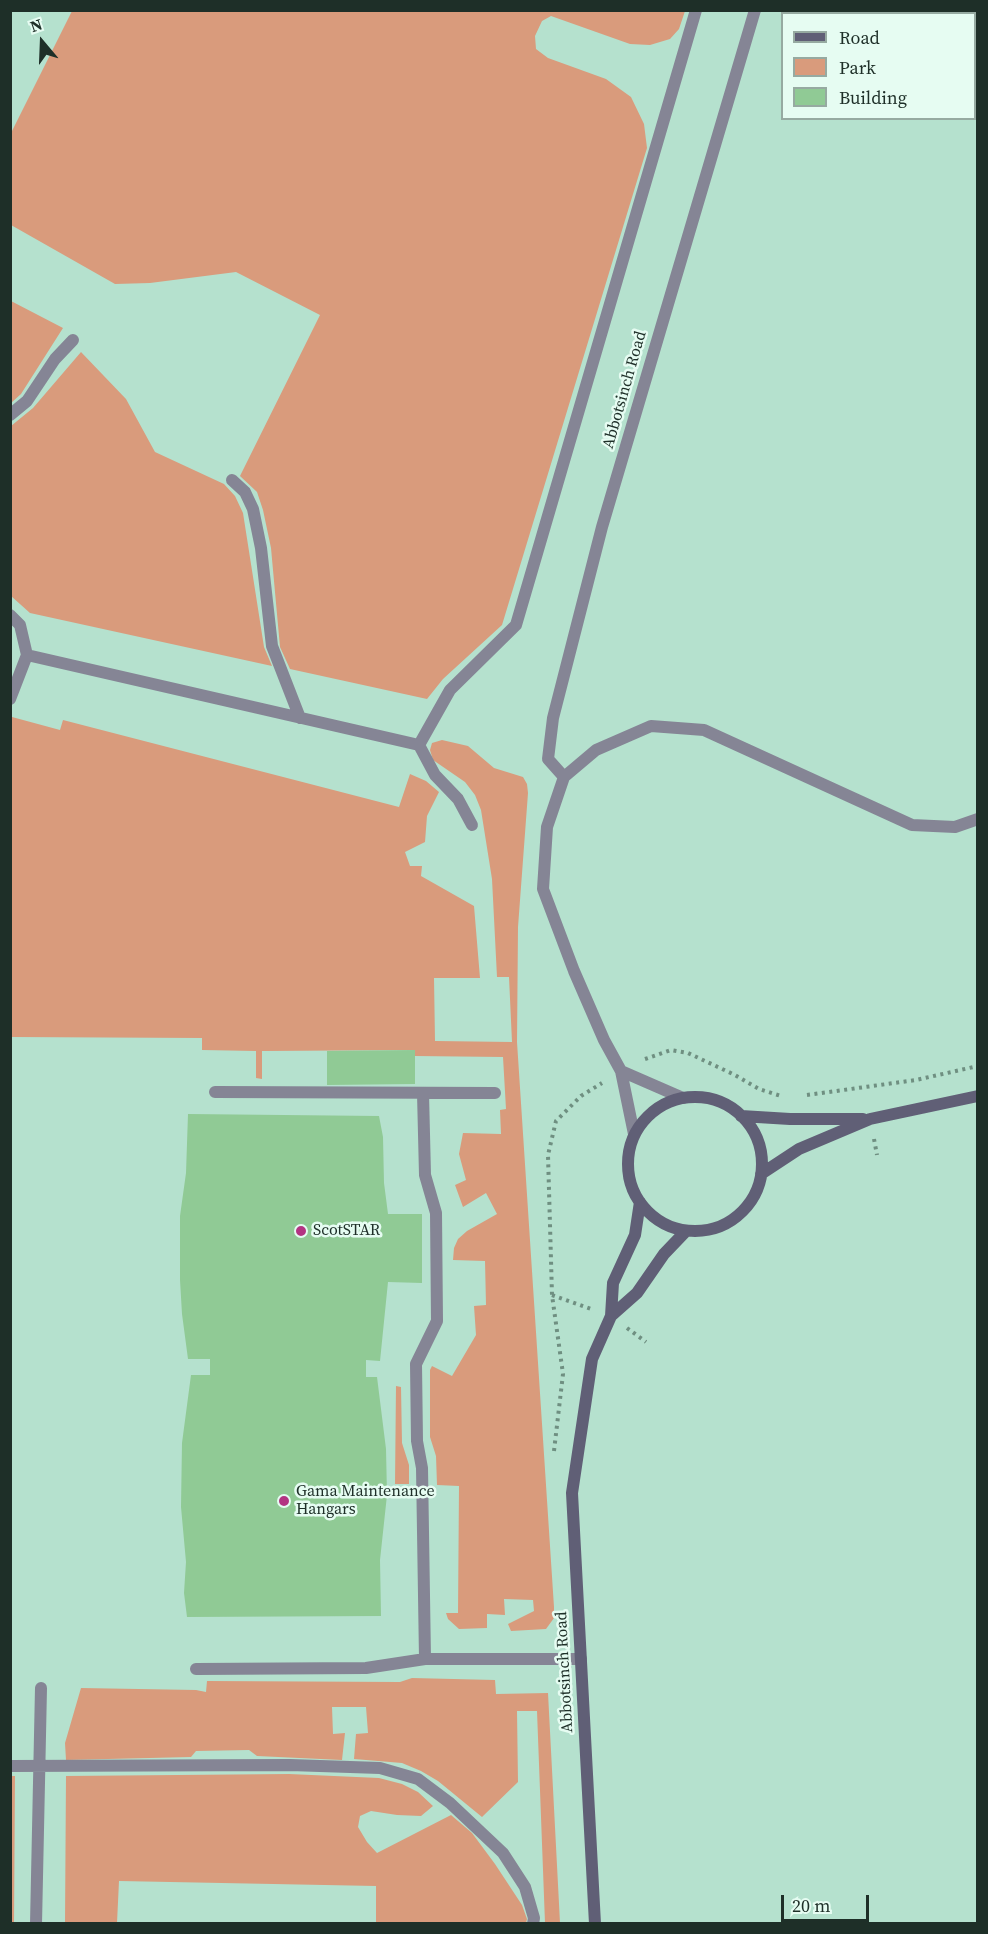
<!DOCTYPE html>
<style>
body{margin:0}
#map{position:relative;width:988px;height:1934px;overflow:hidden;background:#b5e1ce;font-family:"Source Serif 4",serif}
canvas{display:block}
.frame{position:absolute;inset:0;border:12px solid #1e2f28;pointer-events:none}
.legend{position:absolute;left:781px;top:12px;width:195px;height:108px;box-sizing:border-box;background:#e6fcf2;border:2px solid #96aaa1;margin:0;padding:8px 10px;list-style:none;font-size:18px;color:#1e2f28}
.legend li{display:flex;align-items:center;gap:12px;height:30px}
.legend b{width:30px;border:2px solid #96aaa1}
.north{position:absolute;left:12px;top:12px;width:60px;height:60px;-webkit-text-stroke:4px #e6fcf2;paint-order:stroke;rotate:341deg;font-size:16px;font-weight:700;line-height:24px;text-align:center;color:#1e2f28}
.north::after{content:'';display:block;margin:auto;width:21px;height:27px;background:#1e2f28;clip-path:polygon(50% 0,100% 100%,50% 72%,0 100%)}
.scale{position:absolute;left:781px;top:1895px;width:88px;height:27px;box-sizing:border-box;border:3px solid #1e2f28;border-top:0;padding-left:8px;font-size:18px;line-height:21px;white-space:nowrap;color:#1e2f28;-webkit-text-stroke:4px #e6fcf2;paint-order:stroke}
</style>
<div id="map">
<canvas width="988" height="1934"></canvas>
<div class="frame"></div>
<ul class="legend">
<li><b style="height:8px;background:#605f76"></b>Road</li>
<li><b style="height:16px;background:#d99b7c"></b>Park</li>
<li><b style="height:16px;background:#90ca95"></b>Building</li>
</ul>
<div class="north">N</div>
<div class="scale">20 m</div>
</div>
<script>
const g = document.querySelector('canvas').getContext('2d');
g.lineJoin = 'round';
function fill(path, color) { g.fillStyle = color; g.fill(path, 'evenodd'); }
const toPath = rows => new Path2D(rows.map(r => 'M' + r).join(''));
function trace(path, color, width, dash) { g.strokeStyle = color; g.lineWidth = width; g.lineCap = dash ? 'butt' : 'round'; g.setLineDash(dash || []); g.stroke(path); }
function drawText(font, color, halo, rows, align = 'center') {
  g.font = font + ' "Source Serif 4",serif'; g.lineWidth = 5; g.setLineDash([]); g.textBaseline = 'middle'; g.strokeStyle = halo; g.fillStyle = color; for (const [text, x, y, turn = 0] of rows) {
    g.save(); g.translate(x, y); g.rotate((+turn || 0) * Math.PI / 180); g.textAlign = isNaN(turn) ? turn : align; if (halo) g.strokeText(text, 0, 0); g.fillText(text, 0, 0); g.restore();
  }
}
const green = toPath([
 [72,11,685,11,679,29,670,39,650,45,630,44,551,16,542,21,535,36,536,49,548,58,606,79,631,97,644,124,647,148,502,625,443,679,427,699,290,669,280,647,271,548,263,510,257,492,240,476,320,315,236,272,150,283,115,284,11,225,11,133],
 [11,301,63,328,21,394,11,403],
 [81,352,126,399,155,452,224,484,235,496,243,513,264,647,272,666,30,613,11,596,11,426,33,408],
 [12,717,60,730,63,720,399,807,410,774,426,781,439,792,427,816,425,842,405,852,410,866,422,866,421,876,474,906,480,978,434,978,435,1041,512,1042,509,977,497,977,492,879,481,810,475,795,465,782,433,760,430,750,432,743,442,740,468,746,494,768,523,777,527,784,528,793,518,927,517,1042,554,1607,554,1618,546,1629,511,1631,508,1624,534,1611,533,1600,504,1599,505,1615,487,1614,487,1628,459,1629,448,1619,446,1613,458,1613,459,1486,437,1485,436,1456,430,1437,430,1370,432,1366,452,1376,476,1335,474,1306,486,1305,485,1261,453,1260,454,1248,458,1239,467,1231,497,1214,486,1193,463,1207,455,1185,466,1180,459,1154,463,1133,501,1134,500,1110,506,1109,503,1057,415,1056,415,1050,262,1051,262,1079,256,1078,256,1051,202,1050,202,1038,11,1037,10,724],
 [396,1386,401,1387,402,1443,409,1465,409,1484,395,1484],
 [412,1678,495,1680,496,1694,548,1693,560,1923,545,1923,537,1711,517,1711,518,1782,482,1817,438,1781,421,1771,402,1763,354,1759,356,1734,368,1733,366,1707,332,1707,333,1734,345,1733,342,1760,257,1756,249,1750,196,1751,191,1757,66,1760,65,1743,81,1688,196,1690,206,1692,207,1681,400,1682],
 [289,1774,379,1778,402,1784,418,1792,433,1806,421,1816,397,1815,371,1811,360,1816,358,1827,367,1842,377,1853,451,1815,472,1833,495,1864,522,1905,527,1919,526,1923,376,1923,376,1886,119,1881,117,1923,65,1923,66,1776],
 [10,1776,15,1776,14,1924,10,1923]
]);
const building = toPath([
 [415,1050,415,1084,327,1085,327,1051],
 [188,1114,379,1116,383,1137,384,1183,388,1214,422,1214,422,1283,388,1282,380,1361,366,1360,366,1377,377,1377,386,1449,387,1495,380,1560,381,1616,187,1617,184,1593,186,1562,181,1507,182,1443,191,1375,210,1375,210,1359,188,1359,182,1314,180,1280,180,1216,186,1173]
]);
const path = toPath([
 [645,1059,671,1050,688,1053,735,1075,759,1089,781,1096],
 [807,1095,916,1080,978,1066],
 [874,1139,877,1155],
 [552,1295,591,1309],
 [627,1328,646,1342],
 [554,1451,563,1374,552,1295,548,1155,556,1121,581,1096,602,1083]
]);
const lane = toPath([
 [10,415,27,401,55,359,73,340],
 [232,480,245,492,253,509,261,548,272,646,300,718],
 [10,615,20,625,27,655,10,699],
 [27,655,419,745,435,775,458,799,472,825],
 [419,745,450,690,516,625,696,10],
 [564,777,548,759,553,718,602,527,755,10],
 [621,1071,683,1098],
 [215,1092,495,1093],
 [423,1093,425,1175,436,1213,437,1321,416,1364,417,1441,422,1468,425,1659],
 [634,1134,621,1071,604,1040,574,971,543,889,547,827,564,777,596,750,651,726,704,730,912,825,955,827,978,819],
 [196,1669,366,1668,425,1659,581,1659],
 [10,1766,290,1765,380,1768,418,1779,450,1803,503,1853,525,1887,534,1918,533,1924],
 [36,1924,41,1688]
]);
const secondary = toPath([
 '628 1164a67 67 0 1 1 134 0a67 67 0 1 1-134 0Z',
 [741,1116,790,1119,863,1119],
 [761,1174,799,1149,870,1119,978,1096],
 [611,1316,637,1293,664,1254,686,1231],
 [595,1924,572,1493,592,1359,611,1316,613,1283,635,1235,640,1202]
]);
const markers = [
 [301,1231,6,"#b33482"],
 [284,1501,6,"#b33482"]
];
const streetNames = [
 ["Abbotsinch Road",625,390,-74],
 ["Abbotsinch Road",565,1672,-93]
];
const poiNames = [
 ["ScotSTAR",313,1231],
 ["Gama Maintenance",296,1492],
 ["Hangars",296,1510]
];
fill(green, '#d99b7c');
fill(building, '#90ca95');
trace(path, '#6f8f81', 4, [3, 4.5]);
trace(lane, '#858595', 12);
trace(secondary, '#605f76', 12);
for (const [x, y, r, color] of markers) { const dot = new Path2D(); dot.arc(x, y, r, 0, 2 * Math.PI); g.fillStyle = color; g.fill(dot); trace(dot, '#e6fcf2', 2); }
drawText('16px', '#1e2f28', '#e6fcf2', streetNames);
drawText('16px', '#1e2f28', '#e6fcf2', poiNames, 'left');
</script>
